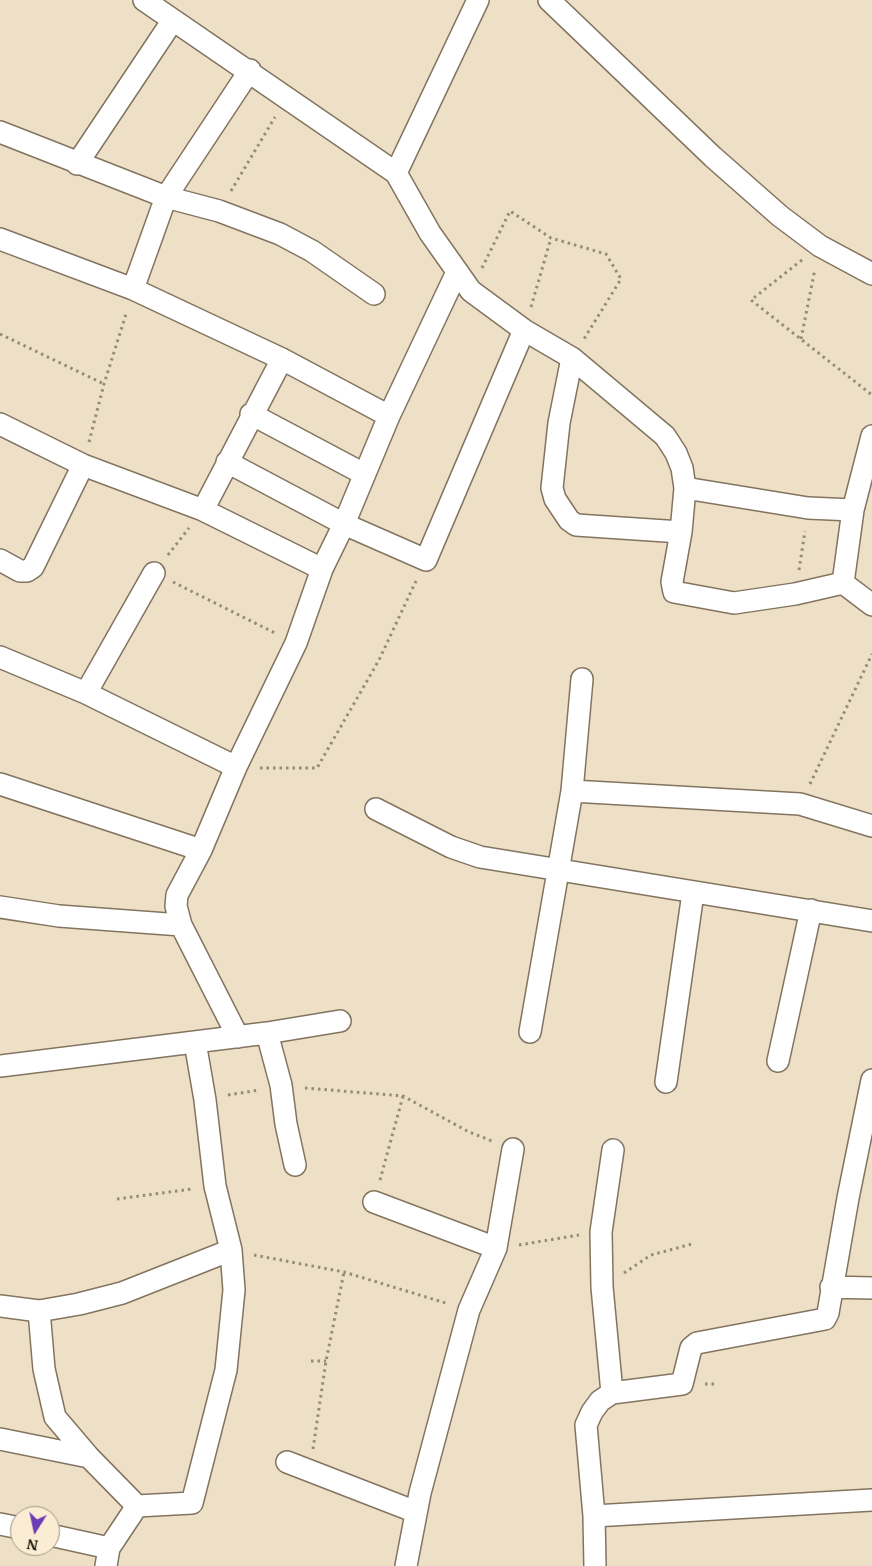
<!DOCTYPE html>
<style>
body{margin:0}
#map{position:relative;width:872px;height:1566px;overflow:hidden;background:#eedfc7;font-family:Merriweather,serif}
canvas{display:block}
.north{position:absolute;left:10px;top:1506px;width:50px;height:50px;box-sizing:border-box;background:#fbecd4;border:1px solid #a19684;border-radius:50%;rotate:190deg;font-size:14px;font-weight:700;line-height:20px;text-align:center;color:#1b160d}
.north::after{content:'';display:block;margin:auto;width:18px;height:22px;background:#6c3cb4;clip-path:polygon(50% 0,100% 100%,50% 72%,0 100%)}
</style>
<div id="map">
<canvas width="872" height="1566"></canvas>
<div class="north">N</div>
</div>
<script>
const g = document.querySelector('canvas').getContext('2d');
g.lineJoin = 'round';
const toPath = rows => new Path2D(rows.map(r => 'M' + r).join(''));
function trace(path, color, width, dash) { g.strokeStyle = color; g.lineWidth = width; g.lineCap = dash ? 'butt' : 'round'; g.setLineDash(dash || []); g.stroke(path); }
const path = toPath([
 [231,191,275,117],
 [802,260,751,300,872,395],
 [482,268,510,211,551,238,606,254,621,279,584,339],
 [531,307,551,238],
 [0,334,104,384],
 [801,339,815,269],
 [89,442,104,384,127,311],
 [168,555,189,528],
 [799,570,805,531],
 [173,582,275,633],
 [260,768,317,768,379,660,416,581],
 [810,784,872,654],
 [305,1088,403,1096,469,1132,492,1141],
 [228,1095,259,1090],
 [380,1180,403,1096],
 [117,1199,192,1189],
 [519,1245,579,1235],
 [254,1255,344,1272,449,1304],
 [624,1273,651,1255,692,1244],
 [311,1361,326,1361],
 [705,1384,714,1384],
 [313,1449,326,1361,344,1272]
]);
const minor = toPath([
 [144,0,396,173,430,233,471,291,524,330,572,358,665,436,676,453,682,468,685,488,681,532,672,582,674,592,734,603,795,594,843,583],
 [549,0,713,157,780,216,820,246,872,274],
 [0,132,166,197,219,211,280,234,312,251,374,294],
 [77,164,173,20],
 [396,173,478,0],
 [0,239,133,289,282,359,389,416,344,524,322,569,296,643,236,767,201,850,177,895,176,906,181,925,238,1037],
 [133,289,166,197,250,70],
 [572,358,559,423,552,488,555,499,569,520,576,525,681,532],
 [251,414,364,474],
 [389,416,457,272],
 [0,424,83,465,203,510,322,569],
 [227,462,344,524,426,560,524,330],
 [685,488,808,508,853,510],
 [203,510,282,359],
 [0,560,20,571,27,571,33,567,83,465],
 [843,583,853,510,872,436],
 [843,583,872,605],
 [0,657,86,693,236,767],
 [86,693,154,573],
 [0,784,201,850],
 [572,791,800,804,872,826],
 [376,809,451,847,480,857,872,921],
 [0,907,59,916,181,925],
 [530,1032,572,791,582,679],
 [267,1033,281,1085,286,1124,295,1165],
 [778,1061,811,910],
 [0,1066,267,1033,340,1021],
 [666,1082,693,893],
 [613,1150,601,1232,602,1287,612,1393,682,1384,691,1348,697,1343,825,1319,828,1313,848,1198,872,1080],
 [374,1202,496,1248],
 [831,1287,872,1288],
 [0,1306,39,1311,79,1304,122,1293,231,1250],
 [39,1311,44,1369,55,1417,89,1457,137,1506],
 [612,1393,600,1401,592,1412,586,1425,594,1516,872,1500],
 [0,1439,89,1457],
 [287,1462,416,1512],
 [594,1516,595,1566],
 [0,1524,20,1528],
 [50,1535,109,1548,106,1566],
 [109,1548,137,1506,192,1503,226,1370,234,1290,231,1250,215,1186,205,1100,195,1042],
 [406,1566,420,1493,469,1310,496,1248,513,1149]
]);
trace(minor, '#82745f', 24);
trace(path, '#968b79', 3, [2.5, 4]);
trace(minor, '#fff', 21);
</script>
